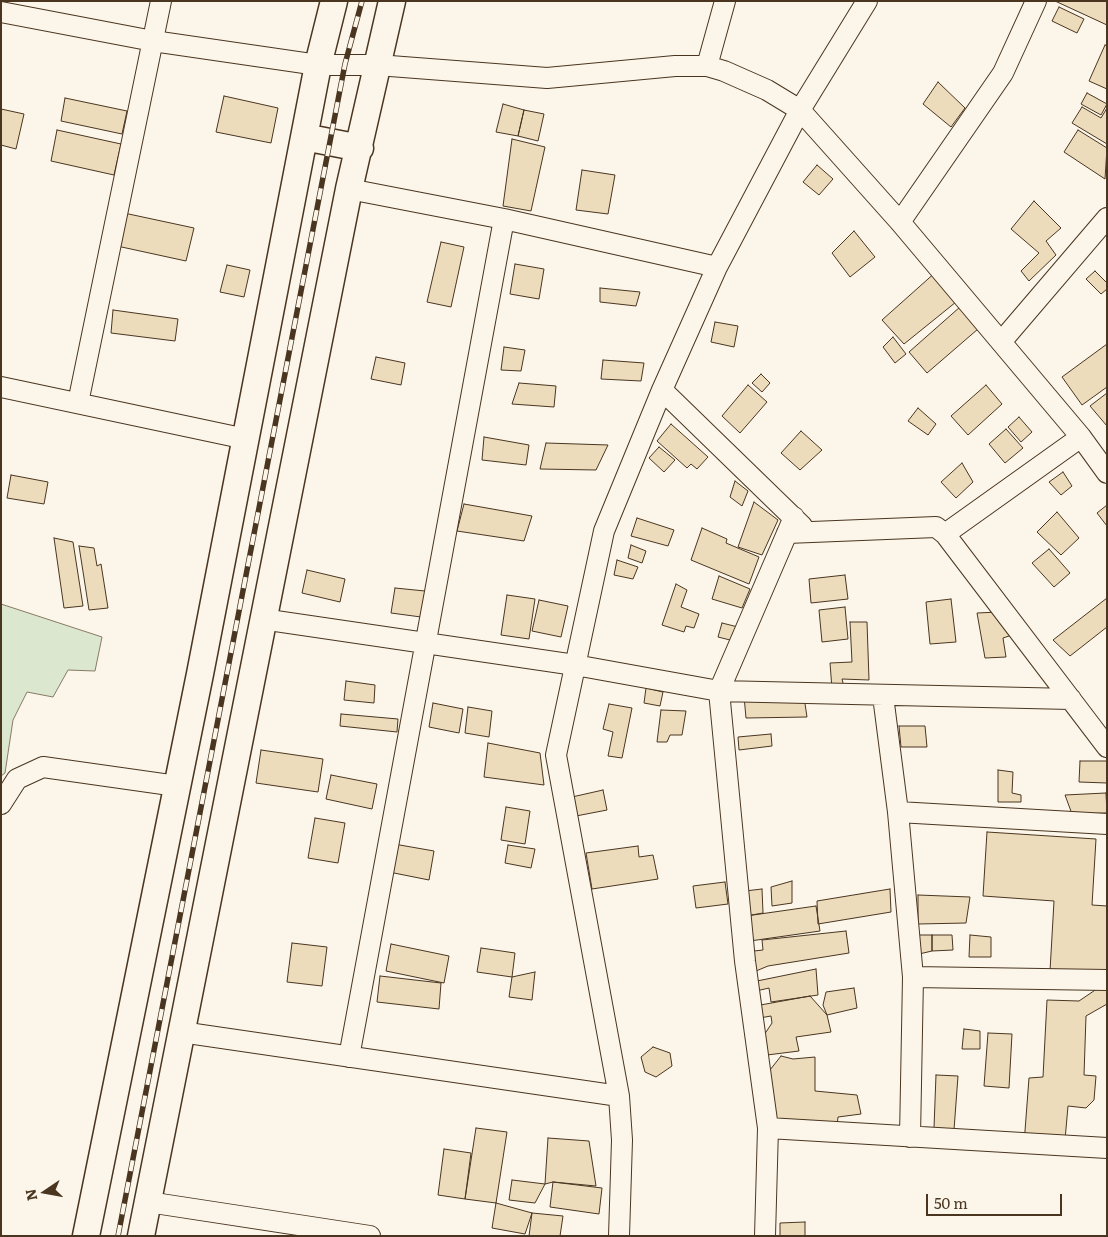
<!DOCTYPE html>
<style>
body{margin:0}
#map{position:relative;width:1108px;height:1237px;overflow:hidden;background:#fbf6e9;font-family:Literata,serif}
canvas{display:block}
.frame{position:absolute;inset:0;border:2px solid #4a3520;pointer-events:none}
.north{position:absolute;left:20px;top:1167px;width:50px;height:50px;-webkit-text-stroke:4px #fbf6e9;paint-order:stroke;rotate:258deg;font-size:14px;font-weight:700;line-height:20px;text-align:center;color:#4a3520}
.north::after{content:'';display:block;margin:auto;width:18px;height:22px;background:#4a3520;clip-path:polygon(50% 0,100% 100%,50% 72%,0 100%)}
.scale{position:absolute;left:926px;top:1194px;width:136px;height:22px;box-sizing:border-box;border:2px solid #4a3520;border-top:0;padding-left:6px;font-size:15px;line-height:18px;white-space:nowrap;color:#4a3520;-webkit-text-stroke:4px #fbf6e9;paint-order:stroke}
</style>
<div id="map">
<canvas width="1108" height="1237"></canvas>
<div class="frame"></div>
<div class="north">N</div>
<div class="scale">50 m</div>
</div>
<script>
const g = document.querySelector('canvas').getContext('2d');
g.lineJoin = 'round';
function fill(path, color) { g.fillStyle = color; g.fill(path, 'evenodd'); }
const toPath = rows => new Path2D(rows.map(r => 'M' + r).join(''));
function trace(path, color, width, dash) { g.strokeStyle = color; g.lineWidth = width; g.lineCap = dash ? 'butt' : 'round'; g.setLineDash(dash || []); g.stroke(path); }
const green = toPath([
 [1,604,102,637,95,671,68,670,53,697,27,692,13,720,5,773,1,776,1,604]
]);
const building = toPath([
 [1055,1,1107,1,1107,25,1055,1],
 [1059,7,1084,19,1077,33,1052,21,1059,7],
 [1105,45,1107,46,1107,89,1089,81,1105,45],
 [938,82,965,108,951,127,923,104,938,82],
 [1087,93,1107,104,1101,115,1081,104,1087,93],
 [224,96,278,108,271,143,216,132,224,96],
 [65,98,127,111,122,134,61,121,65,98],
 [503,104,524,110,518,136,496,132,503,104],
 [1082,107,1101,118,1107,108,1107,144,1072,123,1082,107],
 [1,109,24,114,16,149,1,145,1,109],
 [524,110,544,114,538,141,518,136,524,110],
 [57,130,121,144,114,175,51,161,57,130],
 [1078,130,1107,148,1105,179,1064,152,1078,130],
 [512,139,545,147,531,211,503,206,512,139],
 [817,165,833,179,819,195,803,182,817,165],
 [582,170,615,175,608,214,576,210,582,170],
 [1034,201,1061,228,1046,241,1056,255,1029,281,1021,271,1039,253,1011,229,1034,201],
 [124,213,194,228,186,261,117,246,124,213],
 [854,231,875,257,850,277,832,253,854,231],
 [441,242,464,247,451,307,427,302,441,242],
 [515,264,544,269,539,299,510,294,515,264],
 [227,265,250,270,244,297,220,292,227,265],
 [937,271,956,302,904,344,882,320,937,271],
 [1095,271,1107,283,1107,289,1101,294,1086,279,1095,271],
 [600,288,640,292,636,306,600,302,600,288],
 [960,307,978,329,927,373,909,352,960,307],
 [113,310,178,319,175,341,111,333,113,310],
 [715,322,738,326,734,347,711,342,715,322],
 [893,337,906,354,895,363,883,347,893,337],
 [1107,344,1107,387,1082,405,1062,377,1107,344],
 [504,347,525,350,521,371,501,370,504,347],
 [376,357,405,363,401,385,371,379,376,357],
 [603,360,644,363,641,381,601,379,603,360],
 [761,374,770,383,762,392,752,383,761,374],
 [519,383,556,386,554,407,512,404,519,383],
 [748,385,767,402,740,433,722,416,748,385],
 [986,385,1002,404,968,435,951,416,986,385],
 [1107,393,1107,426,1090,406,1107,393],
 [918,408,936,424,928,435,908,421,918,408],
 [1019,417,1032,432,1021,442,1008,427,1019,417],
 [671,424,708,457,697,469,691,464,687,468,657,441,671,424],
 [1006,429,1023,448,1005,463,989,444,1006,429],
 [801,431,822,450,800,470,781,453,801,431],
 [484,437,529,445,526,465,482,460,484,437],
 [546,443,608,445,596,470,540,469,546,443],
 [659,447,675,460,664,472,649,458,659,447],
 [962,463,973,482,956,498,941,482,962,463],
 [1063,472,1072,486,1061,495,1049,482,1063,472],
 [11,475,48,482,44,504,7,498,11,475],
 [735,481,748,491,742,506,730,497,735,481],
 [754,502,778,520,762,555,738,547,754,502],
 [464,504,532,516,524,541,457,531,464,504],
 [1107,505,1107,526,1097,513,1107,505],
 [1057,512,1079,538,1061,555,1037,532,1057,512],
 [637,518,674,530,668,546,631,536,637,518],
 [702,528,727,539,726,543,759,557,749,584,691,560,702,528],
 [54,538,73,542,83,606,64,608,54,538],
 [631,545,646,551,642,563,628,558,631,545],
 [79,546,94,548,97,566,101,564,108,608,89,610,79,546],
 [1049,549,1070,573,1054,587,1032,563,1049,549],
 [617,560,638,567,633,579,614,575,617,560],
 [307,570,345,579,340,602,302,593,307,570],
 [845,575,848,599,811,603,809,579,845,575],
 [719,576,750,589,742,608,712,599,719,576],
 [676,584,687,590,681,607,699,614,694,628,686,626,684,632,662,625,676,584],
 [395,588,425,591,421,617,391,613,395,588],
 [507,595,535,599,529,639,501,635,507,595],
 [1107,598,1107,627,1070,656,1053,640,1107,598],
 [951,599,956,642,930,644,926,602,951,599],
 [539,600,568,606,561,637,532,631,539,600],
 [845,607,848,639,822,642,819,610,845,607],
 [999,612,1015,634,1003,638,1006,657,985,658,977,613,999,612],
 [850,622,867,622,869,680,842,679,844,687,832,689,830,663,852,662,850,622],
 [722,623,738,627,734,641,718,637,722,623],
 [346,681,375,685,374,703,344,700,346,681],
 [646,688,663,692,660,706,644,703,646,688],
 [744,696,804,697,807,717,746,718,744,696],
 [433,703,463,709,459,733,429,727,433,703],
 [609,704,632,708,622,758,608,756,613,732,603,729,609,704],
 [468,707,492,711,489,737,465,733,468,707],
 [661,710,686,711,682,735,670,735,667,742,657,742,661,710],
 [341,714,398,719,397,732,340,726,341,714],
 [899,726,925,726,927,747,901,747,899,726],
 [771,734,772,746,739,750,738,737,771,734],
 [488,743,540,753,544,785,484,777,488,743],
 [261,750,323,759,318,792,256,783,261,750],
 [1080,761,1107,761,1107,783,1079,782,1080,761],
 [998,770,1013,772,1012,793,1021,795,1021,802,998,802,998,770],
 [331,775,377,784,372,809,326,799,331,775],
 [603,790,607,810,576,816,572,797,603,790],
 [1106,793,1107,813,1072,814,1065,795,1106,793],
 [506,807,530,811,525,844,501,840,506,807],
 [315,818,345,823,338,863,308,858,315,818],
 [987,832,1096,839,1092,905,1107,906,1107,975,1050,971,1054,901,983,896,987,832],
 [394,844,434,851,429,880,389,872,394,844],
 [508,845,535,849,531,868,505,863,508,845],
 [638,846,639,857,653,855,658,879,592,889,586,853,638,846],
 [792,881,792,903,772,906,771,887,792,881],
 [725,882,728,904,696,908,693,886,725,882],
 [762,889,763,913,746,916,745,891,762,889],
 [890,889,891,912,818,924,817,901,890,889],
 [918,895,970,897,966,923,918,924,918,895],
 [816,906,820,931,750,941,746,916,816,906],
 [846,931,849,953,768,966,756,971,754,951,763,950,762,940,846,931],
 [915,935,932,935,932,951,919,954,915,935],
 [932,935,952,935,953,950,932,951,932,935],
 [970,935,991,937,991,957,969,957,970,935],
 [292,943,327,947,322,986,287,982,292,943],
 [391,944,449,956,444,983,386,971,391,944],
 [481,948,515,953,512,977,477,972,481,948],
 [816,969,818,995,771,1002,769,988,756,991,757,981,816,969],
 [535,972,532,1000,509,997,512,977,535,972],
 [380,976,441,983,439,1009,377,1002,380,976],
 [1107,982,1107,1004,1086,1016,1084,1075,1096,1076,1094,1100,1086,1108,1068,1106,1065,1140,1024,1144,1029,1078,1043,1077,1047,1000,1079,1001,1107,982],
 [854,988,857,1008,827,1015,823,1005,826,992,854,988],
 [810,996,827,1015,831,1032,796,1037,799,1051,767,1055,764,1035,772,1023,771,1016,754,1019,755,1006,810,996],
 [964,1029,980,1031,980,1049,962,1049,964,1029],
 [988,1033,1012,1034,1009,1088,984,1086,988,1033],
 [653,1047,670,1053,672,1066,656,1077,645,1072,641,1057,653,1047],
 [781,1056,793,1059,815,1057,815,1091,857,1095,861,1114,838,1117,837,1126,787,1125,775,1117,770,1070,781,1056],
 [936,1075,958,1076,954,1130,934,1128,936,1075],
 [476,1128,507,1132,496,1203,465,1199,476,1128],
 [548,1138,589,1141,596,1186,553,1182,545,1184,548,1138],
 [444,1149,471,1153,465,1199,438,1195,444,1149],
 [512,1180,545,1184,535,1203,509,1200,512,1180],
 [553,1182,602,1188,599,1214,550,1207,553,1182],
 [496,1203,532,1213,525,1234,492,1228,496,1203],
 [532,1213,563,1216,560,1236,529,1236,532,1213],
 [805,1222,805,1236,780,1236,780,1223,805,1222]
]);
const minor = toPath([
 [1,12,153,41,318,65,377,65,547,78,675,66,707,66,724,71,767,90,800,110,900,222,1081,437,1107,473],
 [707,66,725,1],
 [349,189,504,219,717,267],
 [900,222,1003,73,1036,1],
 [1001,342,1107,218],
 [1,387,246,439],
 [662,390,802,526],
 [78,403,161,1],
 [787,533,936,527,945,534,1107,747],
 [945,534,1081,437],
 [262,619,575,665,719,691,1071,699],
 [883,696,898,812,913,977,910,1137],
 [1,804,17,779,43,767,177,786],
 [898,812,1107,824],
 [913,977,1107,980],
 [181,1032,619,1096],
 [349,1057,504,219],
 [768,1128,1107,1148],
 [148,1202,370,1236],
 [619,1236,622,1140,619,1096,556,755,604,531,662,390,717,267,800,110,867,1],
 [765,1236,768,1128,745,961,719,691,794,517]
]);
const major = toPath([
 [304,137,360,148],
 [86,1236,200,674,318,65,334,1],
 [141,1236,349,189,392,1]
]);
const rail = toPath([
 [118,1236,345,64,362,1]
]);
fill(green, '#dce7d0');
trace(green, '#887966', 1);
fill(building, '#ecdcbc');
trace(building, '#4a3520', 1);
trace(minor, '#4a3520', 22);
trace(major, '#4a3520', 29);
trace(minor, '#fbf6e9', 20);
trace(major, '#fbf6e9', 26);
trace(rail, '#4a3520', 5.5);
trace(rail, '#fbf6e9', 4, [11]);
</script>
